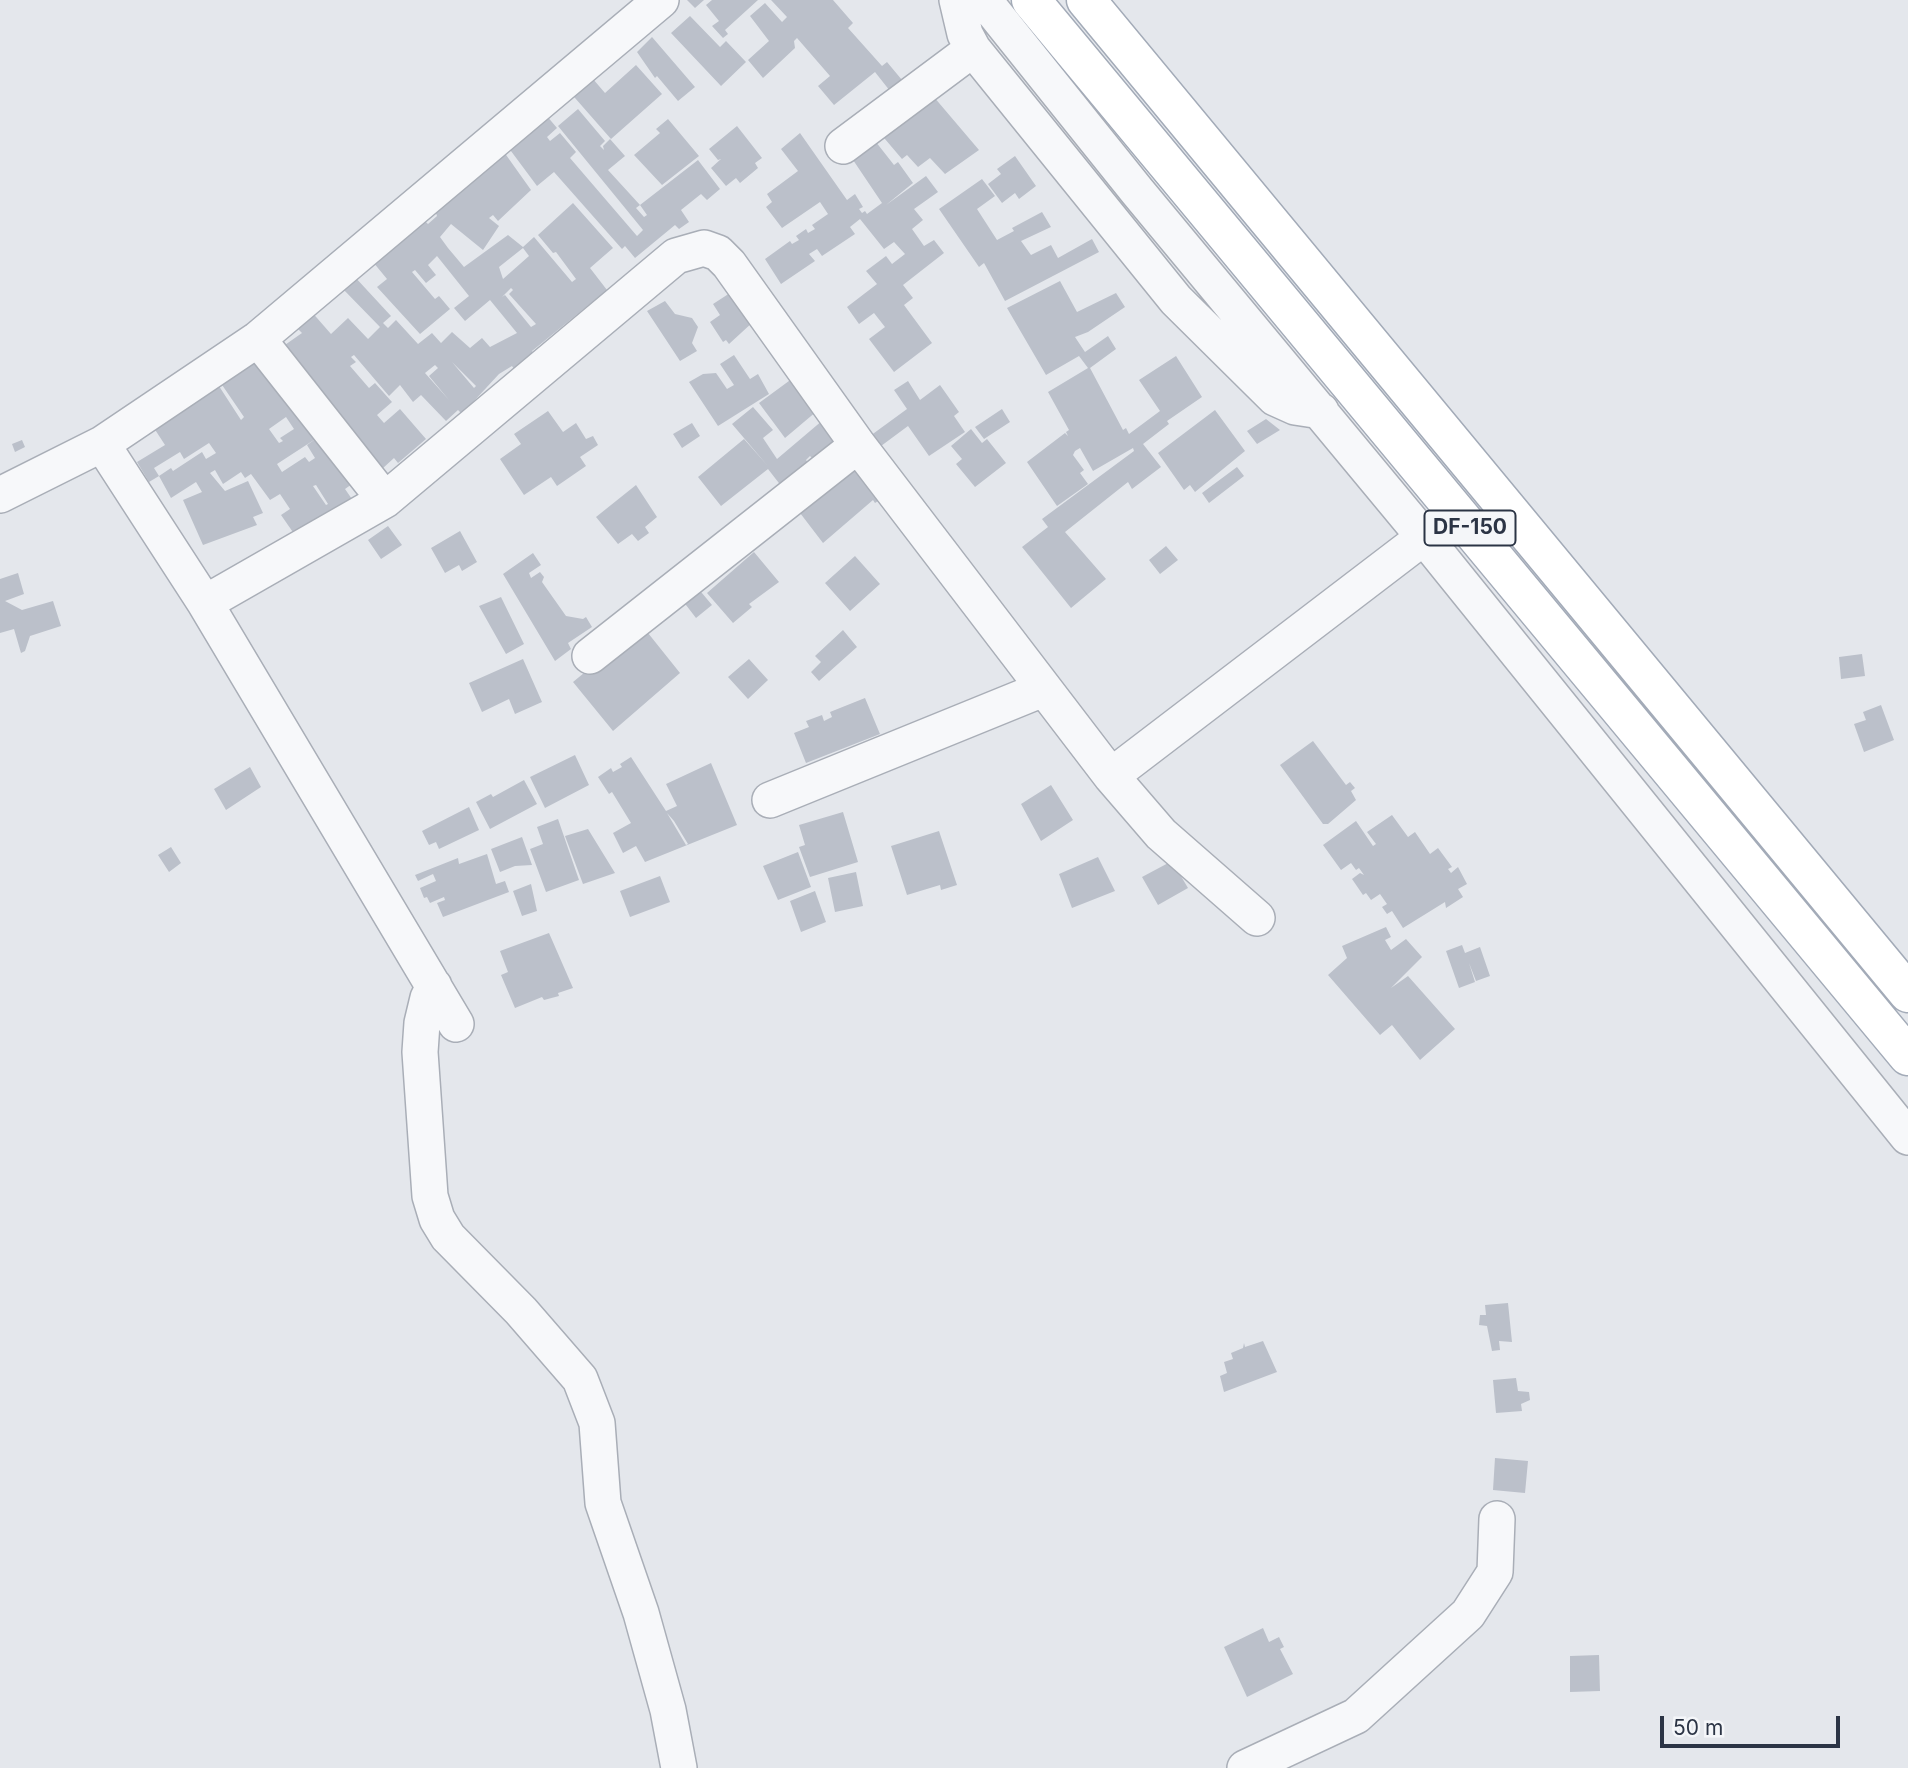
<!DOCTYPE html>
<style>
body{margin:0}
#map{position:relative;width:1908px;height:1768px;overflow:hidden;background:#e4e7ec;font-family:Inter,sans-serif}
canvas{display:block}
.scale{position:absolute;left:1660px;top:1716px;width:180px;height:32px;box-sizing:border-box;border:4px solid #2b3445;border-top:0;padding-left:9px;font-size:21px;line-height:24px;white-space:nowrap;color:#2b3445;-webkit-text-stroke:5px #f4f6f9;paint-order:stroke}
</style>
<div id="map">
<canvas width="1908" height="1768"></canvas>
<div class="scale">50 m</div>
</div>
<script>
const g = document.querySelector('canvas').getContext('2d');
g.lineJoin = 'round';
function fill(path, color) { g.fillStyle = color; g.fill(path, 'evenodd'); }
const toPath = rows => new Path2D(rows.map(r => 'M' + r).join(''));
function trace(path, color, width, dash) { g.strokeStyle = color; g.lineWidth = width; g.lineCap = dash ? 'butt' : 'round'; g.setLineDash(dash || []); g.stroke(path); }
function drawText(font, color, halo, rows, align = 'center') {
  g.font = font + ' Inter,sans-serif'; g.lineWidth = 5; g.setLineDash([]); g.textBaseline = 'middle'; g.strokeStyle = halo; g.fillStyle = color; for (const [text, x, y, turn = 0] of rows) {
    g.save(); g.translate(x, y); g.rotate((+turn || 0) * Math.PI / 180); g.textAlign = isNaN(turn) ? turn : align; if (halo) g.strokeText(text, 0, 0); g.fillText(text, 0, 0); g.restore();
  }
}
const building = toPath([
 [687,0,704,0,695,8],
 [712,0,758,0,725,30,728,34,723,38,712,26,719,21,706,5],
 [771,0,833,0,853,23,848,28,882,66,887,62,902,80,890,91,875,72,834,105,818,86,830,76,797,38,794,41,795,48,763,78,748,60,769,41,750,16,765,3,782,22,787,17],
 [690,16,720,47,726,41,746,62,721,86,671,33],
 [652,37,695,87,678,101,657,76,655,78,637,52],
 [636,65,662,94,611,139,568,90,587,72,605,93],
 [928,90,979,150,945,174,930,158,918,167,907,155,902,159,879,132],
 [541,109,557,128,547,137,550,141,560,133,576,152,570,158,637,236,643,230,558,126,578,109,605,141,600,146,604,150,603,146,610,139,625,156,608,170,640,205,636,208,644,217,647,215,640,205,698,160,720,189,707,200,701,194,681,210,689,222,679,229,675,225,635,258,625,246,622,249,554,172,537,186,505,143],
 [668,119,699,156,662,185,634,155,660,133,656,129],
 [737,126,762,158,755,163,758,168,740,183,736,178,726,186,711,168,721,159,718,160,709,149],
 [800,133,847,200,855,194,863,207,859,209,862,213,865,211,867,214,882,203,849,154,872,137,894,165,898,162,913,183,886,205,926,176,938,192,914,209,923,220,912,229,924,246,934,240,944,253,903,285,913,298,904,305,932,343,894,372,869,339,885,327,874,313,859,324,847,307,877,284,866,271,886,256,892,264,905,254,894,242,884,249,860,219,850,227,855,234,822,256,817,249,809,254,815,261,781,284,765,259,790,241,792,244,799,240,796,236,806,229,808,233,815,229,812,225,828,214,820,202,782,228,766,207,772,202,767,194,798,171,781,149],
 [499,145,531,190,498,221,493,215,489,218,499,226,483,250,451,224,440,237,448,248,464,267,508,235,523,247,534,237,572,282,576,279,556,252,553,253,538,235,573,203,613,248,590,268,607,290,532,351,534,354,514,369,512,366,499,374,462,414,458,410,446,421,421,395,413,402,400,385,389,396,354,355,351,357,356,362,350,366,369,388,375,383,392,402,377,415,384,423,400,409,426,439,398,463,394,458,382,469,282,347,302,333,294,325,310,310,331,334,348,318,368,339,380,327,341,287,354,276,391,316,383,323,388,328,396,320,418,344,432,333,441,343,452,332,470,348,482,338,490,347,517,333,490,300,465,321,454,308,469,296,437,256,428,265,436,275,426,283,415,270,412,272,435,299,439,296,450,309,420,334,377,287,387,279,373,262,422,218,428,224,437,216,435,210],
 [523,248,529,256,503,279,499,267],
 [511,288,513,290,509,294,536,324,531,327,505,295,502,297],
 [452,362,476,386,474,388],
 [435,365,438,368,429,376,449,400,425,373],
 [1015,156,1036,186,1019,199,1015,193,1002,203,988,184,1001,174,997,169],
 [982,179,995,196,977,209,997,240,1014,231,1012,228,1042,212,1051,227,1021,241,1031,255,1051,245,1058,258,1092,239,1099,252,1005,301,984,263,979,267,939,209],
 [1060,281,1077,312,1116,293,1125,307,1088,332,1075,337,1085,352,1108,336,1116,349,1090,368,1123,430,1126,428,1129,434,1160,411,1139,380,1176,356,1202,397,1167,421,1169,424,1143,444,1161,467,1132,489,1128,482,1065,532,1106,579,1071,608,1022,547,1048,527,1042,519,1134,451,1133,448,1093,471,1080,448,1075,451,1073,455,1084,470,1080,473,1088,484,1057,506,1027,462,1065,433,1068,436,1066,432,1069,430,1048,392,1088,368,1079,356,1046,375,1007,308],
 [730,293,753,322,729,344,726,340,723,342,710,322,720,315,713,304],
 [665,301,675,314,692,318,698,327,692,343,697,351,680,361,647,311],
 [257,352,362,477,345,489,354,502,297,538,281,515,290,509,280,494,270,500,251,474,245,478,241,472,223,484,215,470,210,473,225,491,248,481,263,513,253,517,257,525,203,545,183,500,202,492,196,482,171,498,159,476,149,482,137,462,165,445,152,425,217,383,241,420,244,417,218,379],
 [286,417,294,429,280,438,283,441,279,443,269,429],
 [317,438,307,445,315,458,309,462,305,457,282,472,277,464],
 [209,443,216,453,206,459,202,452,173,471,171,468,159,476,154,468,180,452,184,459],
 [316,485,328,504,326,505,313,486],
 [734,355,750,379,758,374,769,394,718,426,689,382,703,374,716,373,727,389,734,385,720,364],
 [793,378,817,411,785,438,759,403],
 [908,381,920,400,940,385,959,412,954,416,965,432,929,456,908,426,881,446,870,436,907,409,894,390],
 [753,407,773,430,763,438,777,459,823,420,837,438,813,459,810,456,806,460,809,464,782,487,768,469,721,506,698,477,744,439,767,465,732,424],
 [1002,409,1010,422,984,439,975,427],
 [1215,410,1245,451,1195,492,1190,485,1184,490,1158,453],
 [548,411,563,432,576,423,586,439,593,436,598,445,580,457,586,466,557,486,551,477,524,495,500,459,521,444,514,434],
 [1266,419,1280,430,1257,444,1247,431],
 [692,423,700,436,682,448,673,434],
 [971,429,982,443,987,439,1006,463,975,487,956,464,962,459,951,446],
 [22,440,25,447,15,452,12,444],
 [848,454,884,497,875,503,873,500,823,543,797,509],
 [1237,467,1244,476,1209,503,1202,493],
 [636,485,657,517,645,527,649,533,638,541,632,534,618,544,596,517],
 [388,526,402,545,381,559,368,540],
 [460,531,477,562,462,571,459,565,445,573,431,548],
 [1166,546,1178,560,1160,574,1149,560],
 [754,552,779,582,749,604,752,607,733,623,707,593],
 [533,553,541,565,529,573,531,578,540,572,544,577,542,582,566,616,583,619,586,617,592,627,568,643,571,649,555,661,503,574],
 [855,556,880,584,850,611,825,583],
 [18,573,24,594,5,601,22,610,53,601,61,626,30,636,25,651,21,653,14,629,0,633,0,579],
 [691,580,712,605,696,618,676,592],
 [501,597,524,644,506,654,479,606],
 [843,630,857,647,819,681,811,672,821,662,815,656],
 [635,631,648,633,680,673,613,731,573,682],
 [1862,654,1865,676,1841,679,1839,657],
 [523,659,542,702,515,714,509,699,482,712,469,683],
 [749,659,768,680,748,699,728,677],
 [865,698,880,734,806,763,794,733,809,727,806,721,822,715,824,721,832,717,830,712],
 [1881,705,1894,740,1864,752,1854,724,1866,720,1863,712],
 [1313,741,1346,785,1350,782,1355,788,1351,791,1356,800,1328,824,1323,824,1280,765],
 [575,755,589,785,545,808,530,777],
 [631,757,666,811,677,806,666,784,711,763,737,825,645,862,636,846,623,853,613,833,631,823,612,792,609,794,598,777,611,768,613,772,622,767,620,764],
 [667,813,674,821,688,844,686,845],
 [250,767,261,787,226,810,214,789],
 [524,780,537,804,490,829,476,802,491,794,493,797],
 [1051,785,1073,820,1041,841,1021,804],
 [469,807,479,830,439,849,436,842,429,845,422,831],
 [843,812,858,862,810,877,799,847,805,845,799,825],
 [1392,815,1408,837,1415,832,1430,854,1438,848,1452,867,1448,869,1451,873,1458,867,1467,884,1458,889,1463,897,1446,908,1445,902,1403,928,1392,911,1387,914,1382,907,1387,904,1380,894,1371,900,1366,893,1363,895,1352,879,1360,873,1364,875,1359,868,1356,870,1351,863,1341,870,1323,845,1356,821,1373,846,1376,844,1367,832],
 [558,819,579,880,546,892,530,849,543,844,537,827],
 [588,829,615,873,583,884,565,836],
 [939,831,957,885,941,890,940,885,907,895,891,846],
 [522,837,532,865,515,866,500,872,491,849],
 [171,847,181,863,169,872,158,855],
 [798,852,811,887,778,900,763,866],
 [487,854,496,884,505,881,509,892,443,917,437,903,445,900,444,897,430,903,427,897,424,898,420,888,436,881,433,874,418,881,415,875,458,858,459,864],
 [1098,857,1115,891,1072,908,1059,874],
 [1172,861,1188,888,1158,905,1142,877],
 [856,872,863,906,835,912,828,878],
 [660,876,670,902,630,917,620,891],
 [531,884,537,911,522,916,513,891],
 [815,891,826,922,801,932,790,901],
 [1386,927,1391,937,1385,940,1391,950,1406,939,1422,957,1391,988,1408,976,1455,1029,1420,1060,1392,1025,1380,1035,1328,975,1347,958,1342,946],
 [549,933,573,988,558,993,559,996,544,1000,542,997,515,1008,501,975,508,972,500,951],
 [1462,945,1465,953,1480,947,1490,976,1476,981,1469,963,1475,982,1459,988,1446,951],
 [1508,1303,1512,1342,1499,1341,1500,1350,1492,1351,1487,1326,1479,1325,1480,1315,1486,1315,1485,1305],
 [1263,1341,1277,1372,1224,1392,1220,1376,1227,1373,1224,1362,1233,1359,1231,1353,1243,1348,1244,1343,1245,1347],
 [1516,1378,1518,1391,1529,1392,1530,1400,1521,1404,1522,1411,1496,1413,1493,1380],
 [1495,1458,1528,1461,1525,1493,1493,1490],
 [1263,1628,1269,1642,1279,1637,1284,1647,1280,1649,1293,1674,1247,1697,1224,1647],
 [1599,1655,1600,1691,1570,1692,1570,1656]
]);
const minor = toPath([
 [957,0,965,34,973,49,1176,300,1275,398,1295,407,1321,411],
 [984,0,1137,191,1424,537,1908,1137],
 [843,146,973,49],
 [258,339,385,500],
 [102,444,205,603,456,1024],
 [0,495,102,444,258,339,661,0],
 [205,603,385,500,676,256,704,248,718,253,729,264,858,445,1111,776,1161,834,1257,918],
 [590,656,858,445],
 [1111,776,1424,537],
 [770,800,1043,689],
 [434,986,428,998,422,1023,420,1052,430,1196,437,1219,448,1237,521,1311,580,1379,597,1423,603,1503,641,1613,668,1710,679,1768],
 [1245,1768,1356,1716,1468,1614,1495,1572,1497,1519]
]);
const major = toPath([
 [1031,0,1908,1056],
 [1086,0,1908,993]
]);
const shields = [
 [1470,528,91]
];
const shieldNames = [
 ["DF-150",1470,528]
];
fill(building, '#bbc0ca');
trace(minor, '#a9aeb7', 38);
trace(major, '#a3abb8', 41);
trace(minor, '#f7f8fa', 35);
trace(major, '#fff', 38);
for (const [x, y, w] of shields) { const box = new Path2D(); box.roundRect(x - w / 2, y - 17.5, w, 35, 5); g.fillStyle = '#f4f6f9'; g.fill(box); trace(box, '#2b3445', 2); }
drawText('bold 21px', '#2b3445', null, shieldNames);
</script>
